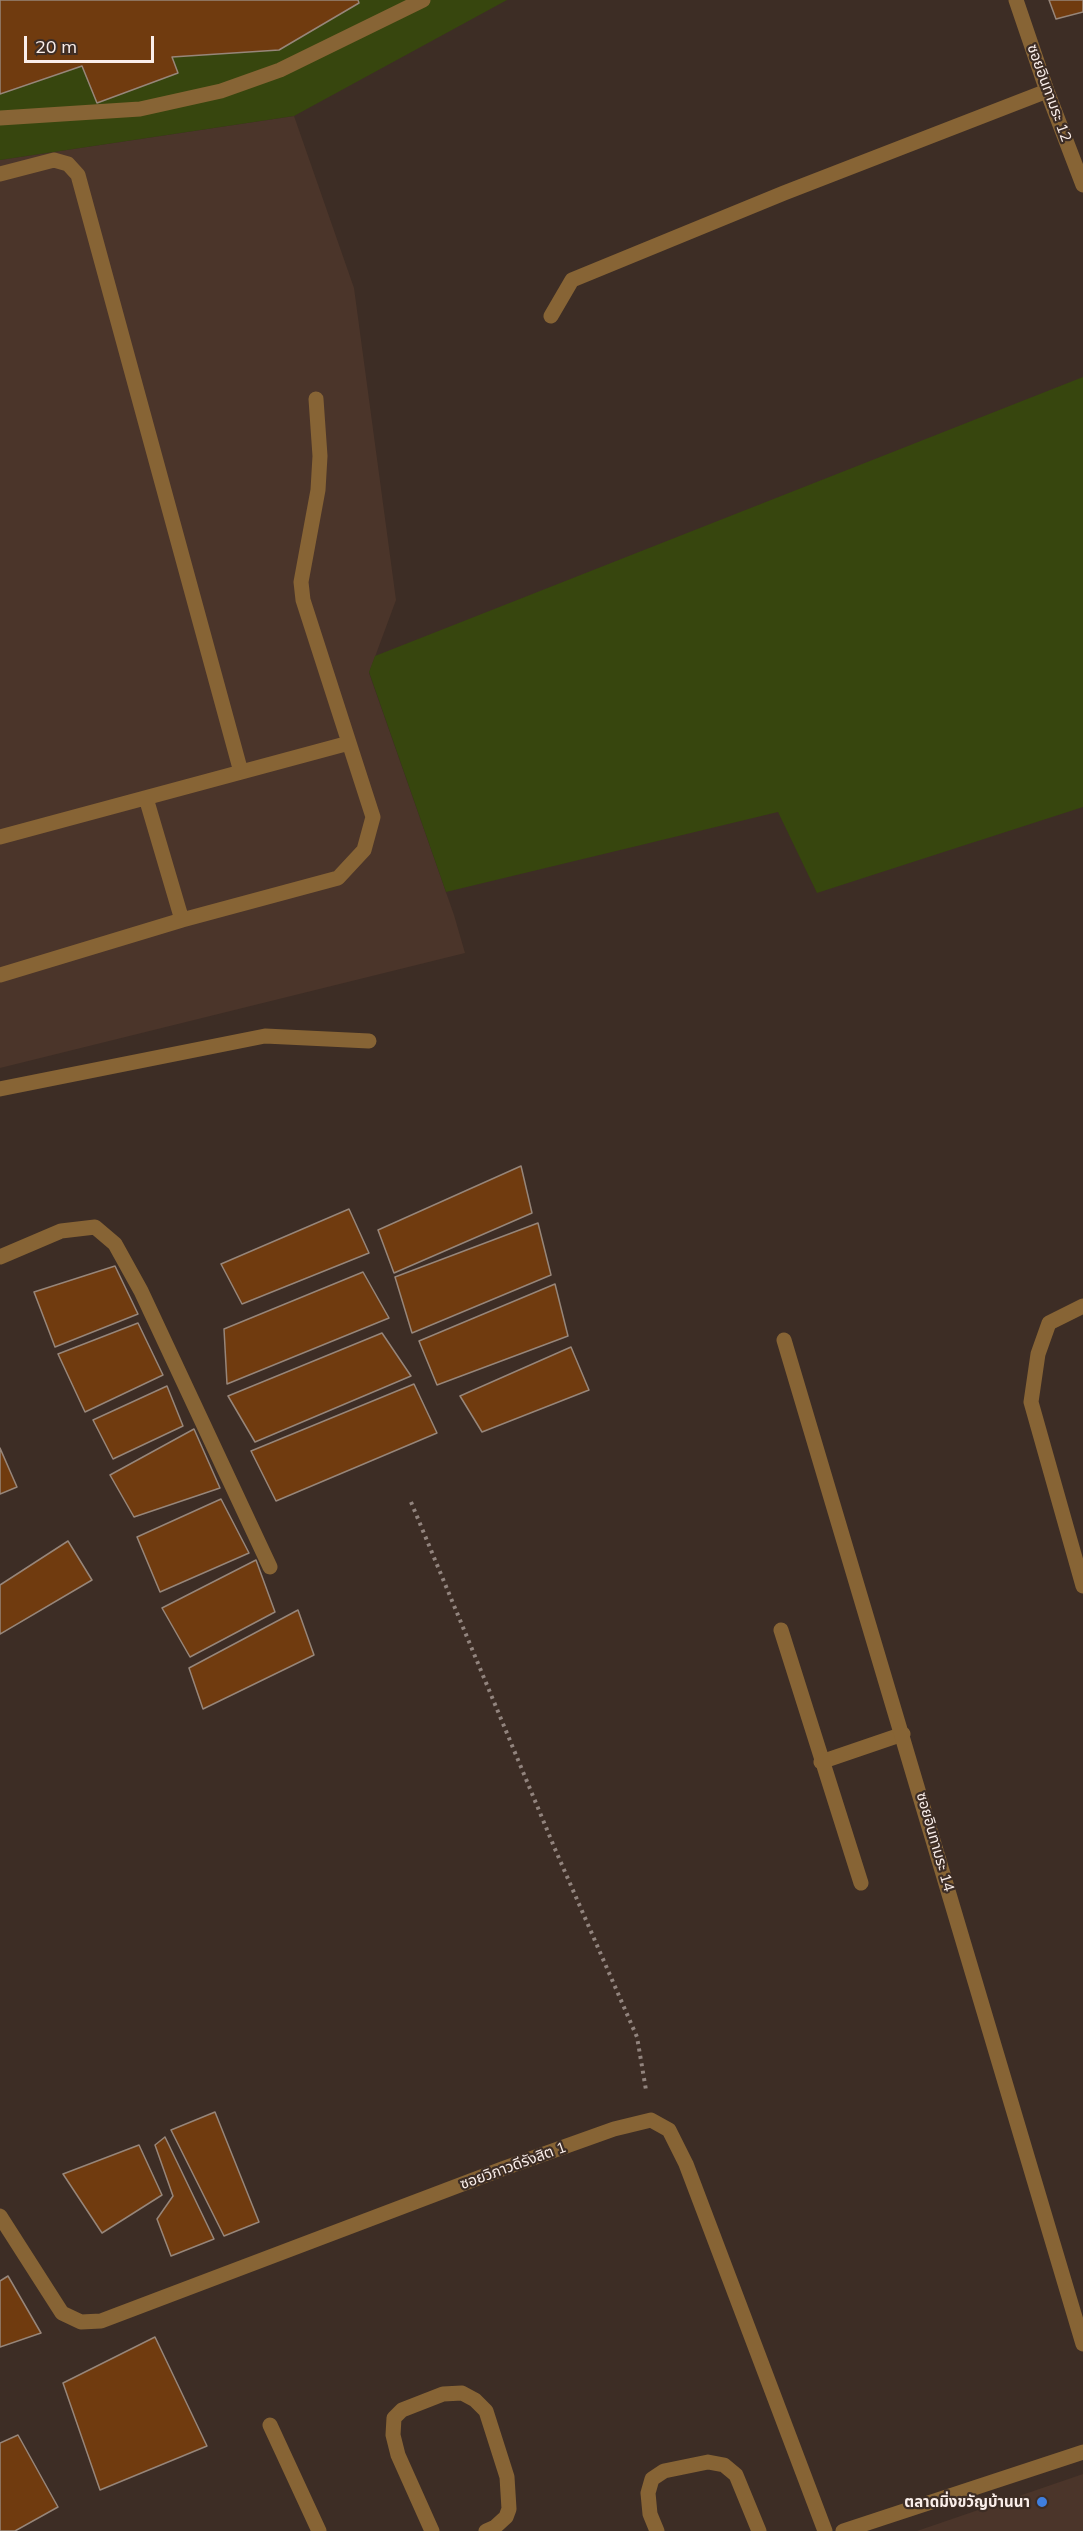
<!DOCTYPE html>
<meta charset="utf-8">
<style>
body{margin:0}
#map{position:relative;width:1083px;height:2531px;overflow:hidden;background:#3d2d25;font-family:Mulish,sans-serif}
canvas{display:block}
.scale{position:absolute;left:24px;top:36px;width:130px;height:27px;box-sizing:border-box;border:3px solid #faeeea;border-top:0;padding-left:8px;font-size:18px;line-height:21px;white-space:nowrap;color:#faeeea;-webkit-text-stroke:4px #3d2d25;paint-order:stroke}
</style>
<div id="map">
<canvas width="1083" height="2531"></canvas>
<div class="scale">20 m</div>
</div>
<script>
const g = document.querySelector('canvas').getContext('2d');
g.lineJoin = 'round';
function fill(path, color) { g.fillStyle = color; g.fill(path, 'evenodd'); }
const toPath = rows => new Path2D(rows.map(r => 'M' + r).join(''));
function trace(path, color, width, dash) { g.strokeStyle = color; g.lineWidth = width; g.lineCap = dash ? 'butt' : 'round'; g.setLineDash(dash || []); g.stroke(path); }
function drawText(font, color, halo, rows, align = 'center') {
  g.font = font + ' Mulish,"Noto Sans Thai",sans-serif'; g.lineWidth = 4.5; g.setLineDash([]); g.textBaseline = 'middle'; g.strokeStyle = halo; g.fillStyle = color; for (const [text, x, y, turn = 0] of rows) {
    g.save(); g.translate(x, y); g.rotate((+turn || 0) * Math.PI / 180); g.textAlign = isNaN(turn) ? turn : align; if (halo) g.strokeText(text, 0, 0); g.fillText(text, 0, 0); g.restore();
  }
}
const built = toPath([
 [294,116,354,288,396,600,369,673,454,915,465,953,0,1068,0,160],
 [1083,2474,1083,2531,917,2531]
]);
const green = toPath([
 [0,0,507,0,294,116,0,160],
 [1083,377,1083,807,817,893,778,812,446,892,369,672,375,656]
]);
const building = toPath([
 [0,0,358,0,359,3,279,50,172,57,178,73,97,103,82,66,0,94,0,0],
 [1049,0,1083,0,1083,12,1056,19,1049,0],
 [521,1166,532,1213,394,1273,378,1230,521,1166],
 [349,1209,369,1253,242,1304,221,1264,349,1209],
 [538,1223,551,1275,412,1333,395,1277,538,1223],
 [115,1266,138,1314,55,1347,34,1292,115,1266],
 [363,1272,389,1318,227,1384,224,1329,363,1272],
 [555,1284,568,1336,437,1385,419,1341,555,1284],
 [138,1323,163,1375,85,1412,58,1354,138,1323],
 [382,1333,411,1376,255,1442,228,1396,382,1333],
 [571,1347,589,1390,482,1432,460,1396,571,1347],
 [414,1384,437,1433,276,1501,251,1451,414,1384],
 [167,1386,183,1426,113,1459,93,1420,167,1386],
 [194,1429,220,1488,134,1517,110,1475,194,1429],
 [0,1448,17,1487,0,1494,0,1448],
 [221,1499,249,1553,160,1592,137,1537,221,1499],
 [68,1541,92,1580,0,1634,0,1585,68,1541],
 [256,1560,275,1612,190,1657,162,1608,256,1560],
 [298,1610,314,1655,203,1709,189,1668,298,1610],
 [215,2112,259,2222,224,2236,171,2130,215,2112],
 [165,2137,214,2239,171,2256,157,2219,173,2196,155,2145,165,2137],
 [139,2145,162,2195,102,2233,63,2174,139,2145],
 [8,2276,41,2333,0,2347,0,2281,8,2276],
 [155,2337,207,2446,100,2490,63,2383,155,2337],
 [18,2435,58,2507,15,2531,0,2531,0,2443,18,2435]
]);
const path = toPath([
 [411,1502,555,1849,637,2037,646,2090]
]);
const service = toPath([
 [0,118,140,109,221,91,280,70,423,0],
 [0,174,54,160,68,164,78,175,241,772],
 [146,798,182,920],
 [0,837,349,743],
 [0,975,182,920,338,878,364,850,373,817,303,600,301,582,318,490,320,456,316,399],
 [0,1089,265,1036,369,1041],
 [0,1257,61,1231,95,1227,115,1244,141,1291,270,1567],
 [1083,1306,1049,1323,1038,1354,1031,1402,1083,1586],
 [781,1630,861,1883],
 [821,1762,903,1734],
 [270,2425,319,2531],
 [432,2531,398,2455,393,2435,394,2418,402,2410,443,2394,462,2393,475,2400,486,2411,507,2477,509,2509,506,2517,495,2527,486,2531],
 [657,2531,650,2514,648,2493,652,2479,664,2471,708,2462,724,2465,736,2475,759,2531]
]);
const minor = toPath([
 [1016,0,1047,91,1083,185],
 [551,316,572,280,784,193,1047,91],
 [784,1340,1083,2344],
 [0,2216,62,2313,81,2322,101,2321,502,2169,614,2129,651,2120,669,2130,686,2164,825,2531],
 [843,2531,1083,2452]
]);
const markers = [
 [1042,2502,6,"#3f7fe0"]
];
const streetNames = [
 ["ซอยอินทามระ 12",1049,93,70],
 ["ซอยอินทามระ 14",935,1842,74],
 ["ซอยวิภาวดีรังสิต 1",513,2166,-20]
];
const poiNames = [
 ["ตลาดมิ่งขวัญบ้านนา",1030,2502]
];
fill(built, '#4b352a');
fill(green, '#37460e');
fill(building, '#703b0f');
trace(building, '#97867a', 1.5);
trace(path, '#92847e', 4, [3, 4.5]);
trace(service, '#876435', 15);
trace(minor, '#876435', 15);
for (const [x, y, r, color] of markers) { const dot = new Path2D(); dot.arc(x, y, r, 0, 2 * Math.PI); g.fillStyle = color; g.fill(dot); trace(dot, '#3d2d25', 2); }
drawText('15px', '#faeeea', '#3d2d25', streetNames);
drawText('bold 15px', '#faeeea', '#3d2d25', poiNames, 'right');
</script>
